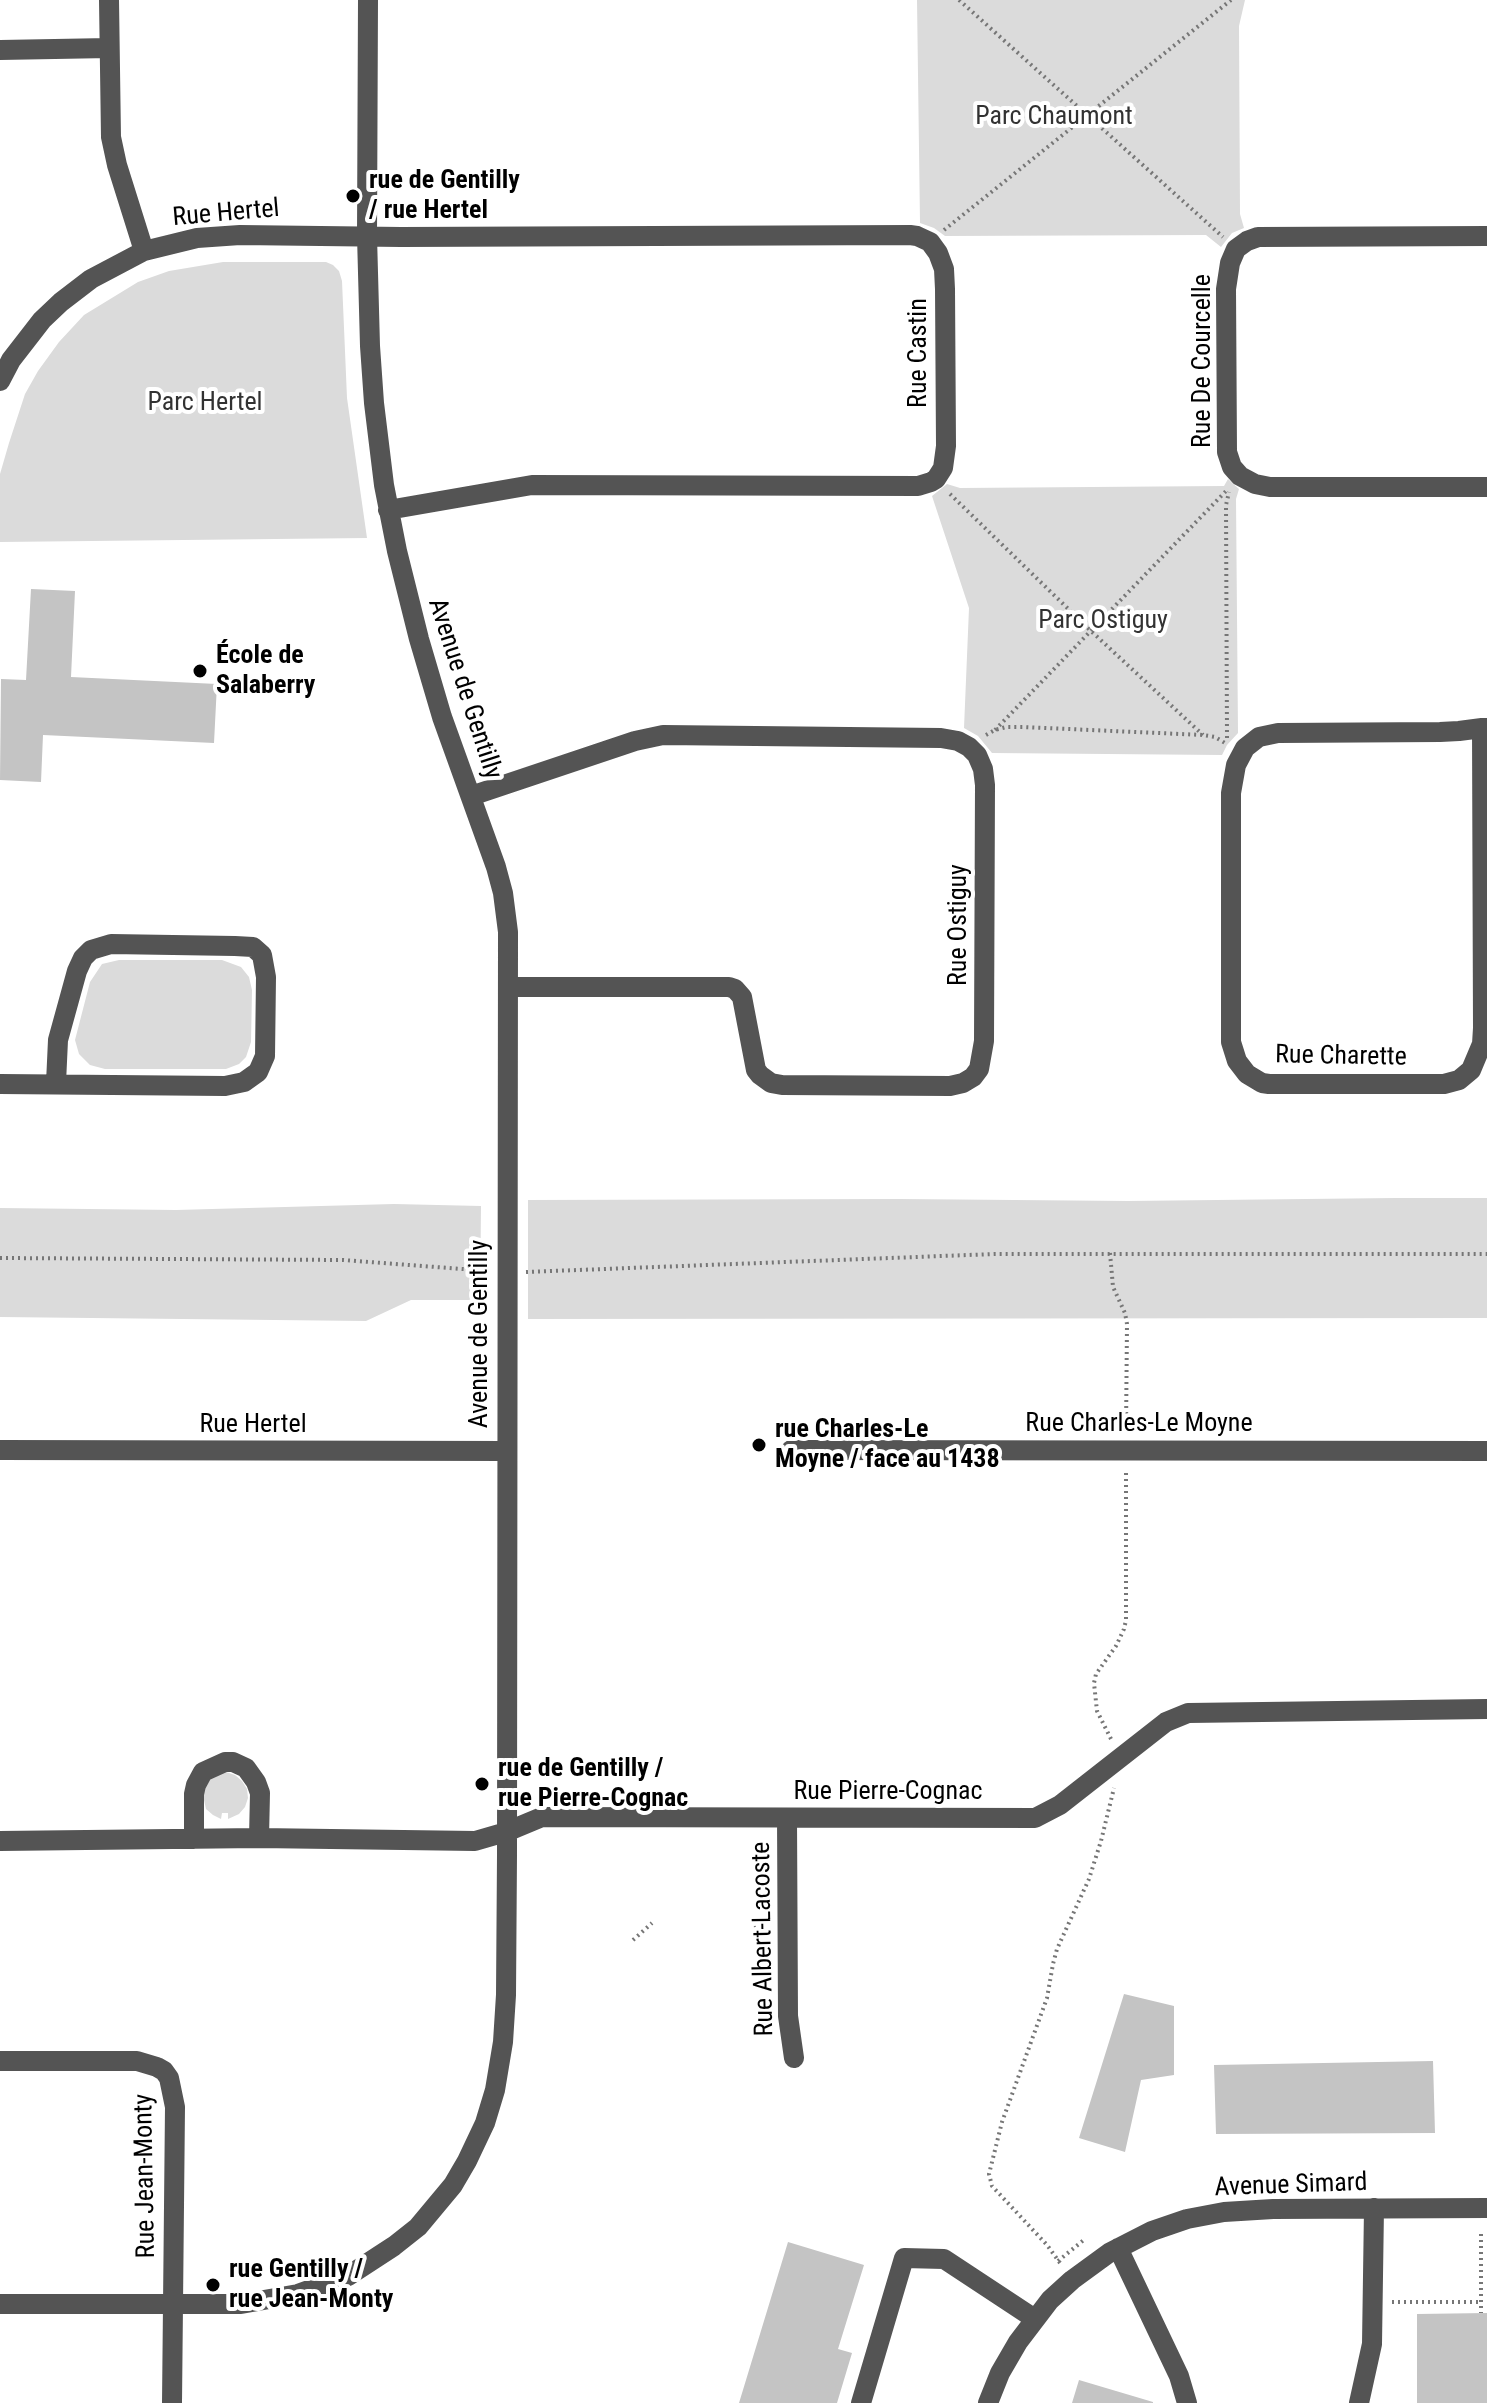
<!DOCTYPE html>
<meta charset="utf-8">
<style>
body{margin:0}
canvas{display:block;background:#fff}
</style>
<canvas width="1487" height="2403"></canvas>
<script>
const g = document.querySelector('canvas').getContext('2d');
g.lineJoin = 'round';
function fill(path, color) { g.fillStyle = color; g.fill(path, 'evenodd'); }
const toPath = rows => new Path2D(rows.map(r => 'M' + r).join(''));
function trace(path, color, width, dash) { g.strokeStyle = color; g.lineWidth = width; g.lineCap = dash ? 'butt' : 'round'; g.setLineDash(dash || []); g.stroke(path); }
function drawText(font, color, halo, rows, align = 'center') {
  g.font = font + ' "Roboto Condensed",sans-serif'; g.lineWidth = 8; g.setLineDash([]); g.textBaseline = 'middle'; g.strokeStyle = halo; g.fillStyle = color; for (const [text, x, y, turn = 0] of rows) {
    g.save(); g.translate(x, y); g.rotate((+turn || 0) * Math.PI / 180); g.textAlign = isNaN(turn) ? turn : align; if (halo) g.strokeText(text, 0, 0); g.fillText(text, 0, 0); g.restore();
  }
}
const green = toPath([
 [917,0,1245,0,1239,26,1240,214,1244,228,1232,233,1221,247,1206,235,945,236,934,228,920,223],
 [223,262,326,262,333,265,339,271,342,281,347,398,367,538,0,542,0,474,9,443,25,394,38,371,59,342,84,315,138,282,169,271],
 [1228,479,1239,489,1236,499,1238,733,1227,745,1222,755,992,753,978,736,964,728,969,608,932,496,947,484,960,488,1224,486],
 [119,960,222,960,241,967,249,977,252,990,251,1042,246,1057,239,1064,226,1069,105,1069,90,1065,79,1054,75,1040,90,982,102,964],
 [1395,1198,1487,1198,1487,1318,528,1319,528,1200,900,1199,1128,1201],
 [394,1204,481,1206,480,1300,411,1300,366,1321,0,1317,0,1208,176,1210],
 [226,1772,235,1775,242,1781,247,1789,248,1798,245,1807,239,1814,228,1819,228,1813,222,1813,221,1819,213,1815,206,1809,202,1791,212,1776]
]);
const building = toPath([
 [31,589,75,591,71,677,217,684,214,743,43,735,41,782,0,780,1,679,26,680],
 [1124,1994,1174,2006,1174,2075,1141,2080,1125,2152,1079,2138],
 [1433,2061,1435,2133,1216,2134,1214,2065],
 [788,2242,864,2265,838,2349,852,2353,837,2403,739,2403],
 [1487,2313,1487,2403,1417,2403,1417,2314],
 [1079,2380,1153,2402,1153,2403,1072,2403]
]);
const path = toPath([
 [959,0,1223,237],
 [944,230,1231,0],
 [950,494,1091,631,1203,735],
 [995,730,1227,490],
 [986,735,995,730,1006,727,1023,727,1203,735,1215,737,1225,743],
 [1227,738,1226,505,1229,492],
 [1110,1253,1113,1287,1125,1313,1127,1324,1126,1432],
 [0,1258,343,1260,489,1271],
 [526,1272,994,1254,1487,1254],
 [1111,1739,1097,1711,1094,1683,1096,1674,1116,1646,1124,1629,1126,1620,1126,1469],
 [754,1928,767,1927],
 [633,1940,652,1923],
 [1481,2234,1481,2313],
 [1058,2261,1085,2239],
 [1060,2263,1047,2245,992,2186,989,2174,1002,2122,1047,1998,1053,1964,1057,1949,1089,1879,1101,1841,1114,1788],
 [1392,2302,1481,2302]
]);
const minor = toPath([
 [109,0,111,137,117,165,144,251],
 [0,50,109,48],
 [1487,236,1258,237,1247,241,1236,249,1230,263,1226,289,1227,452,1232,467,1240,476,1255,484,1270,487,1487,487],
 [0,381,11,360,42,320,61,302,91,279,144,251,197,238,240,235,401,237,910,235,917,236,930,242,938,253,944,269,945,289,946,446,943,468,936,479,931,482,918,486,532,485,388,510],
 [1482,728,1483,1028,1482,1044,1471,1070,1459,1080,1444,1084,1269,1084,1262,1083,1247,1074,1237,1061,1231,1042,1231,793,1236,765,1245,748,1259,737,1278,733,1440,732,1459,731,1482,728,1487,728],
 [471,796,635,741,663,735,941,738,958,741,969,747,977,755,983,769,985,785,984,1041,979,1069,973,1077,963,1083,950,1086,782,1085,771,1083,760,1075,756,1070,742,997,735,989,729,987,508,987],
 [0,1084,225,1086,244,1082,258,1072,265,1056,266,977,262,955,253,947,235,946,111,944,91,950,83,958,77,971,58,1040,56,1083],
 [0,1450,507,1451],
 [791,1450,1487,1451],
 [787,1818,788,2016,794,2058],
 [194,1839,194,1794,196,1785,203,1772,225,1762,233,1762,246,1768,256,1782,260,1793,259,1838],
 [0,1841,259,1838,475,1841,506,1832,542,1817,1035,1818,1060,1805,1166,1722,1188,1713,1487,1709],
 [0,2061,137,2061,157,2067,164,2071,169,2078,175,2107,172,2403],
 [1118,2248,1179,2376,1187,2403],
 [0,2304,241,2304,298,2294,348,2276,394,2246,418,2227,453,2185,467,2161,485,2123,495,2090,503,2042,506,1995,507,1855,508,932,503,893,496,867,442,717,419,639,397,551,384,485,374,403,370,346,367,236,368,0],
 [861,2403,904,2258,944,2259,1035,2319],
 [988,2403,1000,2373,1018,2342,1050,2300,1072,2280,1109,2253,1152,2231,1187,2219,1224,2212,1273,2209,1487,2208],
 [1359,2403,1372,2344,1374,2208]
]);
const markers = [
 [353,196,8,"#000"],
 [200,671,8,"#000"],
 [759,1445,8,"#000"],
 [482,1784,8,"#000"],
 [213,2285,8,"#000"]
];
const parkNames = [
 ["Parc Chaumont",1054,117],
 ["Parc Hertel",205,403],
 ["Parc Ostiguy",1103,621]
];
const poiNames = [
 ["rue de Gentilly",369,181],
 ["/ rue Hertel",369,211],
 ["École de",216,656],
 ["Salaberry",216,686],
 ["rue Charles-Le",775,1430],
 ["Moyne / face au 1438",775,1460],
 ["rue de Gentilly /",498,1769],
 ["rue Pierre-Cognac",498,1799],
 ["rue Gentilly /",229,2270],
 ["rue Jean-Monty",229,2300]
];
const streetNames = [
 ["Rue Hertel",226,214,-5],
 ["Rue Castin",919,353,-90],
 ["Rue De Courcelle",1203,361,-90],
 ["Avenue de Gentilly",464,689,72],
 ["Rue Ostiguy",959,925,-90],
 ["Rue Charette",1341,1057,1],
 ["Avenue de Gentilly",480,1334,-90],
 ["Rue Charles-Le Moyne",1139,1424],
 ["Rue Hertel",253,1425],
 ["Rue Pierre-Cognac",888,1792],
 ["Rue Albert-Lacoste",764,1939,-91],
 ["Rue Jean-Monty",146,2176,-91],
 ["Avenue Simard",1291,2186,-2]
];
fill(green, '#dbdbdb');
fill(building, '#c4c4c4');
trace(path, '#767676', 4, [2, 4]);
trace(minor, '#545454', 20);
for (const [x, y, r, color] of markers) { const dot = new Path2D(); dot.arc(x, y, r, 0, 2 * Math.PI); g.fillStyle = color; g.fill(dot); trace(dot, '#fff', 3); }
drawText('26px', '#323232', '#fff', parkNames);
drawText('bold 26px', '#000', '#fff', poiNames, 'left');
drawText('26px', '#000', '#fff', streetNames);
</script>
